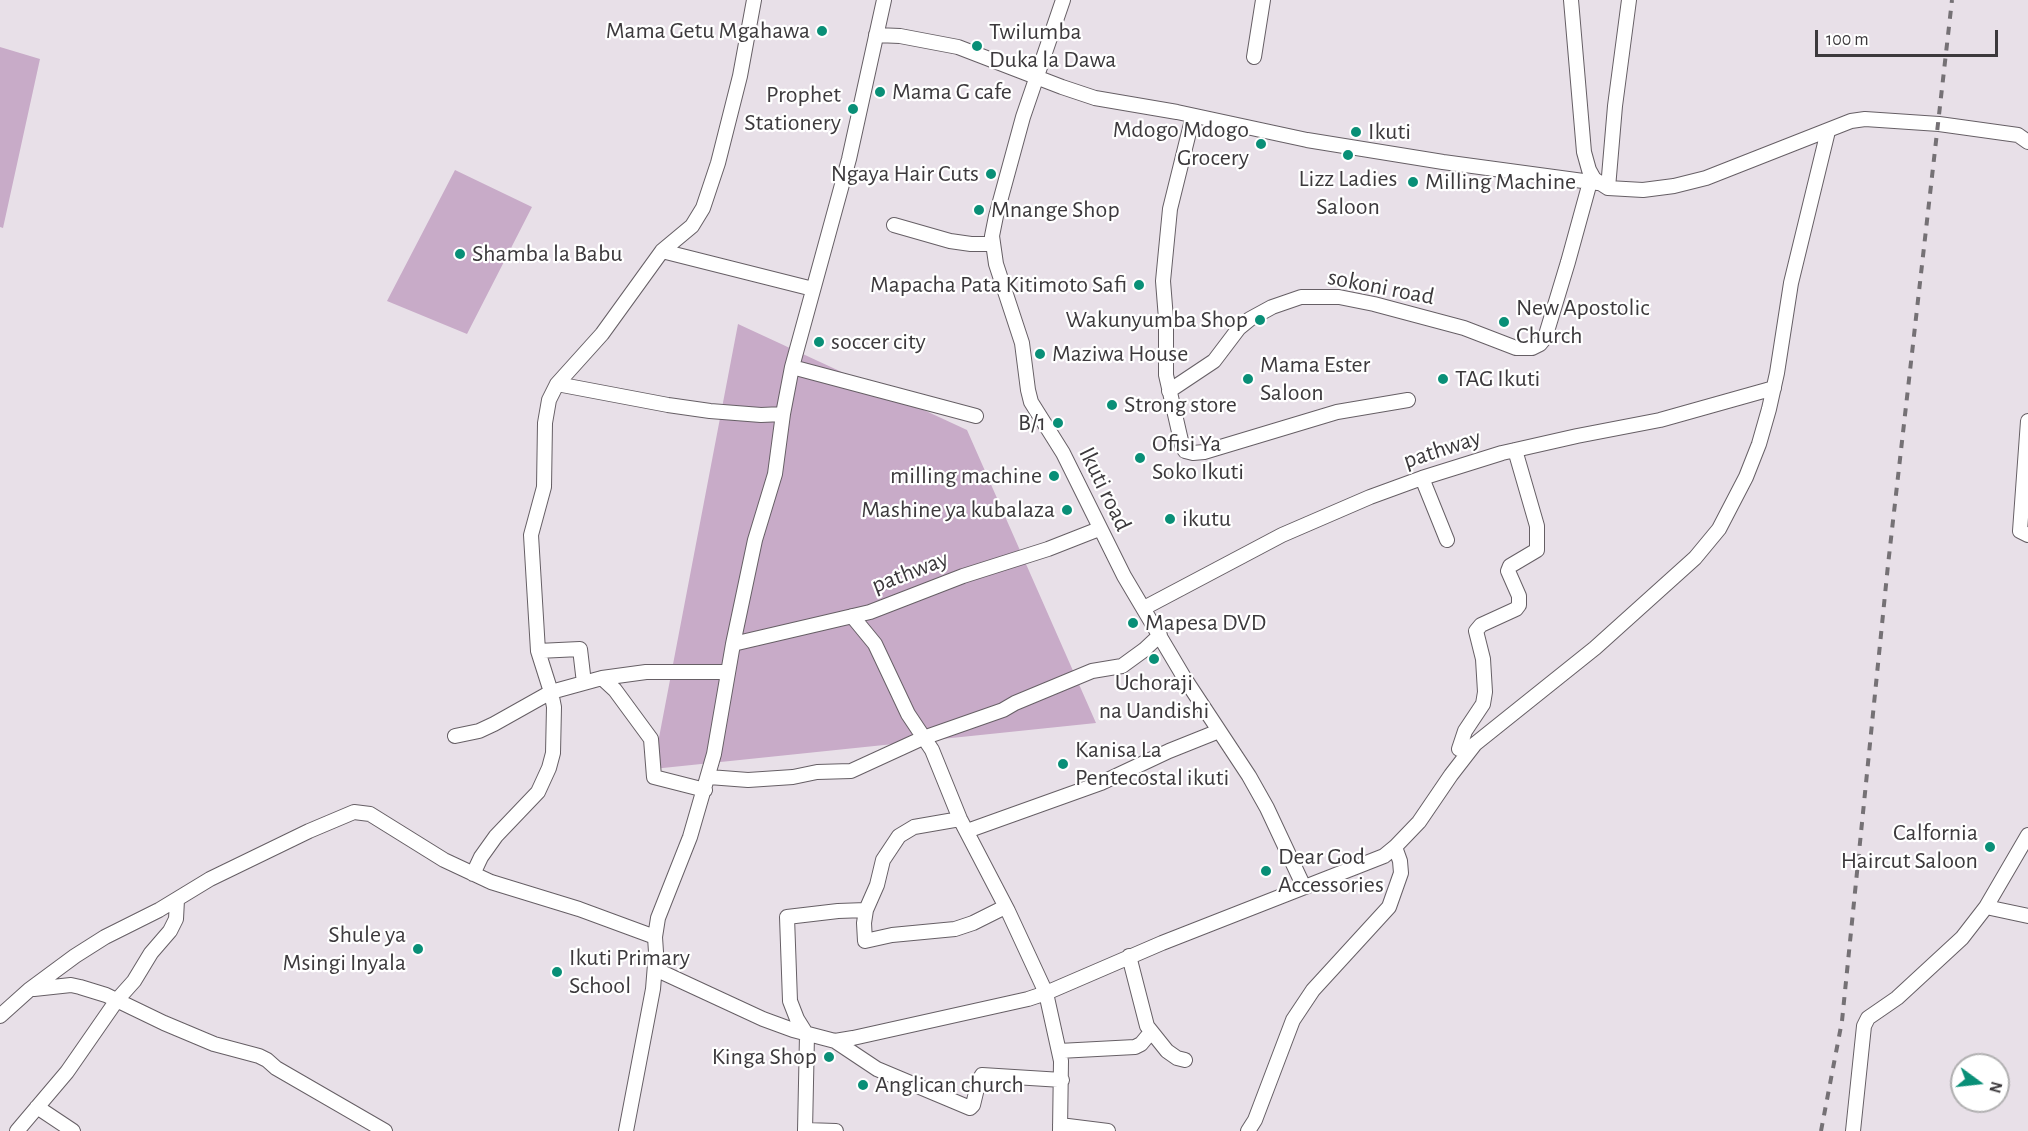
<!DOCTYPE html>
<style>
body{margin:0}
#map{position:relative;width:2028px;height:1131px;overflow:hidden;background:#e8e0e8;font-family:"Alegreya Sans",sans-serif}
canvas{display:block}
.north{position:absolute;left:1950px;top:1053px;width:60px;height:60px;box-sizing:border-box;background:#fff;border:2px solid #b1b0b1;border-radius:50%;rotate:105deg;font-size:16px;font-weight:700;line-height:24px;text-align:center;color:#3c393c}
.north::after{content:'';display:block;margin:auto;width:21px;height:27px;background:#098f77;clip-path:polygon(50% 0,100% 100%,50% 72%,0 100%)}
.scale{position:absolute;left:1815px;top:30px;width:183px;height:27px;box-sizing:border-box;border:3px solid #3c393c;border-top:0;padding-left:8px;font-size:18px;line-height:21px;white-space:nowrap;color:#3c393c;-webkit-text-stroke:4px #fff;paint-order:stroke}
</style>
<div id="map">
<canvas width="2028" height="1131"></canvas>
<div class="north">N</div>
<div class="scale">100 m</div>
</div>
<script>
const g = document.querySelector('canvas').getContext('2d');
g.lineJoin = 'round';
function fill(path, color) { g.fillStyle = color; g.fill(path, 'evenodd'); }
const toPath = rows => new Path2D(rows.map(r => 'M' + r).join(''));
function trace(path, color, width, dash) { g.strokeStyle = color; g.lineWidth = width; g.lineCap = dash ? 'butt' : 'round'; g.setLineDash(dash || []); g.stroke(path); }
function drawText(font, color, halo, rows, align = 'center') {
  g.font = font + ' "Alegreya Sans",sans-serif'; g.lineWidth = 4.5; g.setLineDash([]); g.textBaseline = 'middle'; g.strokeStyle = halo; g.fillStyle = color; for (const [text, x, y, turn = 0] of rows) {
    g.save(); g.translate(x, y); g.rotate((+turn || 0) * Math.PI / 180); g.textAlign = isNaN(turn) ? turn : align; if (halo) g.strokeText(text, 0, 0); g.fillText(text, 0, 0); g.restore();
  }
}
const green = toPath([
 [0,47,40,59,3,228,0,227],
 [455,170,532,207,467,334,387,301],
 [738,324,967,430,1096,723,653,769]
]);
const minor = toPath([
 [1063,0,1023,117,996,216,992,236,996,264,1022,343,1028,390,1031,402,1063,453,1124,576,1185,679,1249,776,1267,808,1304,887],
 [1571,0,1584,152,1589,170,1594,179,1608,188,1643,190,1674,186,1706,178,1851,121,1865,119,1939,124,2018,135,2028,142],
 [876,35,900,36,958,47,1062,87,1095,98,1177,112,1307,140,1443,162,1598,183],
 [1254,57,1263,0],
 [1193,116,1170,209,1163,281,1166,319,1166,375,1182,445,1185,451,1193,453,1204,452,1337,412,1408,400],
 [1608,188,1615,106,1629,0],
 [894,225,950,241,971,244,993,244],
 [662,251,813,289],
 [792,367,976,416],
 [557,384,668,405,710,411,761,415,783,414],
 [1169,391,1214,361,1239,328,1250,319,1272,307,1301,297,1339,297,1374,304,1464,328,1516,348,1532,348,1540,344,1545,338,1568,262,1590,182],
 [2028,421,2020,531,2028,535],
 [1422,478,1447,540],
 [1144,608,1282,535,1370,497,1422,478,1502,453,1577,436,1660,420,1774,388],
 [852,616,875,644,908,714,932,750,960,819,1008,911,1046,993,1061,1061,1060,1131],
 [733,644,870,612,963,576,1048,549,1099,529],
 [538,651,580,649,584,683],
 [602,678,615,690,651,739,654,777,705,790],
 [455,736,479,731,494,724,551,692,602,678,646,672,728,672],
 [1459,749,1465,731,1483,704,1485,692,1483,659,1476,631,1481,625,1516,609,1519,605,1519,596,1508,571,1510,566,1537,550,1537,526,1515,450],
 [709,777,748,780,793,777,817,772,851,771,923,738,1003,710,1015,703,1092,671,1122,666,1144,650,1160,635],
 [960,819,914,827,899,836,883,860,877,885,866,910,864,923,865,941,892,935,955,929,973,923,1005,907],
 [967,831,1101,783,1169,751,1219,731],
 [473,874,481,857,496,836,538,792,549,768,553,753,554,707,551,692,538,651,531,535,544,487,545,423,549,400,557,384,602,334,662,251,692,226,703,208,718,163,740,76,754,0],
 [1986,907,2028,916],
 [1129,956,1147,1026,1167,1051,1177,1058,1185,1060],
 [655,969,763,1019,793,1030,835,1041,853,1038,1028,999,1046,993,1162,943,1384,856,1395,847,1419,822,1451,775,1475,744,1595,648,1695,558,1719,529,1746,477,1759,444,1769,409,1777,373,1791,283,1828,131],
 [34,989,71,985,80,987,106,995,164,1023,214,1044,259,1056,267,1060,276,1068,385,1131],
 [0,1016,29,990,75,956,105,937,159,910,210,879,309,831,354,812,370,814,444,860,491,882,579,909,655,937],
 [835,1041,877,1069,970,1108,973,1105,979,1080,982,1075,1062,1080],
 [1059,1051,1135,1047,1141,1044,1151,1032],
 [37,1107,73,1131],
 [1060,1125,1108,1131],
 [805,1130,836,1131],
 [17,1131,67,1072,117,1000,134,981,151,953,170,931,176,919,177,900],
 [626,1131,653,989,656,952,655,937,658,918,690,837,714,754,733,644,755,540,775,474,783,414,792,367,849,159,884,0],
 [805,1131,807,1035,797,1019,790,1001,787,917,838,911,866,910],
 [1248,1131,1255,1120,1293,1020,1313,990,1389,907,1401,873,1400,861,1395,847],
 [1853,1131,1864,1026,1868,1018,1897,998,1962,938,1986,907,2028,835]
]);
const rail = toPath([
 [1821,1131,1842,1021,1888,565,1952,0]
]);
const markers = [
 [822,31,6,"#098f77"],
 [977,46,6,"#098f77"],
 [880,92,6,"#098f77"],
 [853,109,6,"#098f77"],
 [1356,132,6,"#098f77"],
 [1261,144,6,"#098f77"],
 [1348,155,6,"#098f77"],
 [991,174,6,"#098f77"],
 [1413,182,6,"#098f77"],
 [979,210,6,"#098f77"],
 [460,254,6,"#098f77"],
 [1139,285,6,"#098f77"],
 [1260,320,6,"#098f77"],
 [1504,322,6,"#098f77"],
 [819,342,6,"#098f77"],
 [1040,354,6,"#098f77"],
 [1248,379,6,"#098f77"],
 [1443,379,6,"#098f77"],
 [1112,405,6,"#098f77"],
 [1058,423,6,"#098f77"],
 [1140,458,6,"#098f77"],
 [1054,476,6,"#098f77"],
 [1067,510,6,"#098f77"],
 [1170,519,6,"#098f77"],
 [1133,623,6,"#098f77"],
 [1154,659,6,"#098f77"],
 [1063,764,6,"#098f77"],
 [1990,847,6,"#098f77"],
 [1266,871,6,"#098f77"],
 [418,949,6,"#098f77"],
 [557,972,6,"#098f77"],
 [829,1057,6,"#098f77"],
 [863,1085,6,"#098f77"]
];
const poiNames = [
 ["Mama Getu Mgahawa",810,31,"right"],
 ["Twilumba",989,32],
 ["Duka la Dawa",989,60],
 ["Mama G cafe",892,92],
 ["Prophet",841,95,"right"],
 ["Stationery",841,123,"right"],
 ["Mdogo Mdogo",1249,130,"right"],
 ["Grocery",1249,158,"right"],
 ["Ikuti",1368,132],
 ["Ngaya Hair Cuts",979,174,"right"],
 ["Lizz Ladies",1348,179,"center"],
 ["Saloon",1348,207,"center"],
 ["Milling Machine",1425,182],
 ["Mnange Shop",991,210],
 ["Shamba la Babu",472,254],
 ["Mapacha Pata Kitimoto Safi",1127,285,"right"],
 ["New Apostolic",1516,308],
 ["Church",1516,336],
 ["Wakunyumba Shop",1248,320,"right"],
 ["soccer city",831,342],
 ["Maziwa House",1052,354],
 ["Mama Ester",1260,365],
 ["Saloon",1260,393],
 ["TAG Ikuti",1455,379],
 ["Strong store",1124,405],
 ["B/1",1046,423,"right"],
 ["Ofisi Ya",1152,444],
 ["Soko Ikuti",1152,472],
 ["milling machine",1042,476,"right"],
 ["Mashine ya kubalaza",1055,510,"right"],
 ["ikutu",1182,519],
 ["Mapesa DVD",1145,623],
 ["Uchoraji",1154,683,"center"],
 ["na Uandishi",1154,711,"center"],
 ["Kanisa La",1075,750],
 ["Pentecostal ikuti",1075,778],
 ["Calfornia",1978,833,"right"],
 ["Haircut Saloon",1978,861,"right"],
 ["Dear God",1278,857],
 ["Accessories",1278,885],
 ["Shule ya",406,935,"right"],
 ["Msingi Inyala",406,963,"right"],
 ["Ikuti Primary",569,958],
 ["School",569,986],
 ["Kinga Shop",817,1057,"right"],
 ["Anglican church",875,1085]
];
const streetNames = [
 ["sokoni road",1381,287,11],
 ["pathway",1442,449,-18],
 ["Ikuti road",1105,489,64],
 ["pathway",910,572,-21]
];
fill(green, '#c8abc8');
trace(minor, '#665f65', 16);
trace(minor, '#fff', 14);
trace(rail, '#757175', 4, [8, 8]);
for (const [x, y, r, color] of markers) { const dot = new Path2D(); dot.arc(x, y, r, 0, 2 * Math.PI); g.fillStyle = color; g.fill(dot); trace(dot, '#fff', 2); }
drawText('24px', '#3c393c', '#fff', poiNames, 'left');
drawText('24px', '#3c393c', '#fff', streetNames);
</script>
